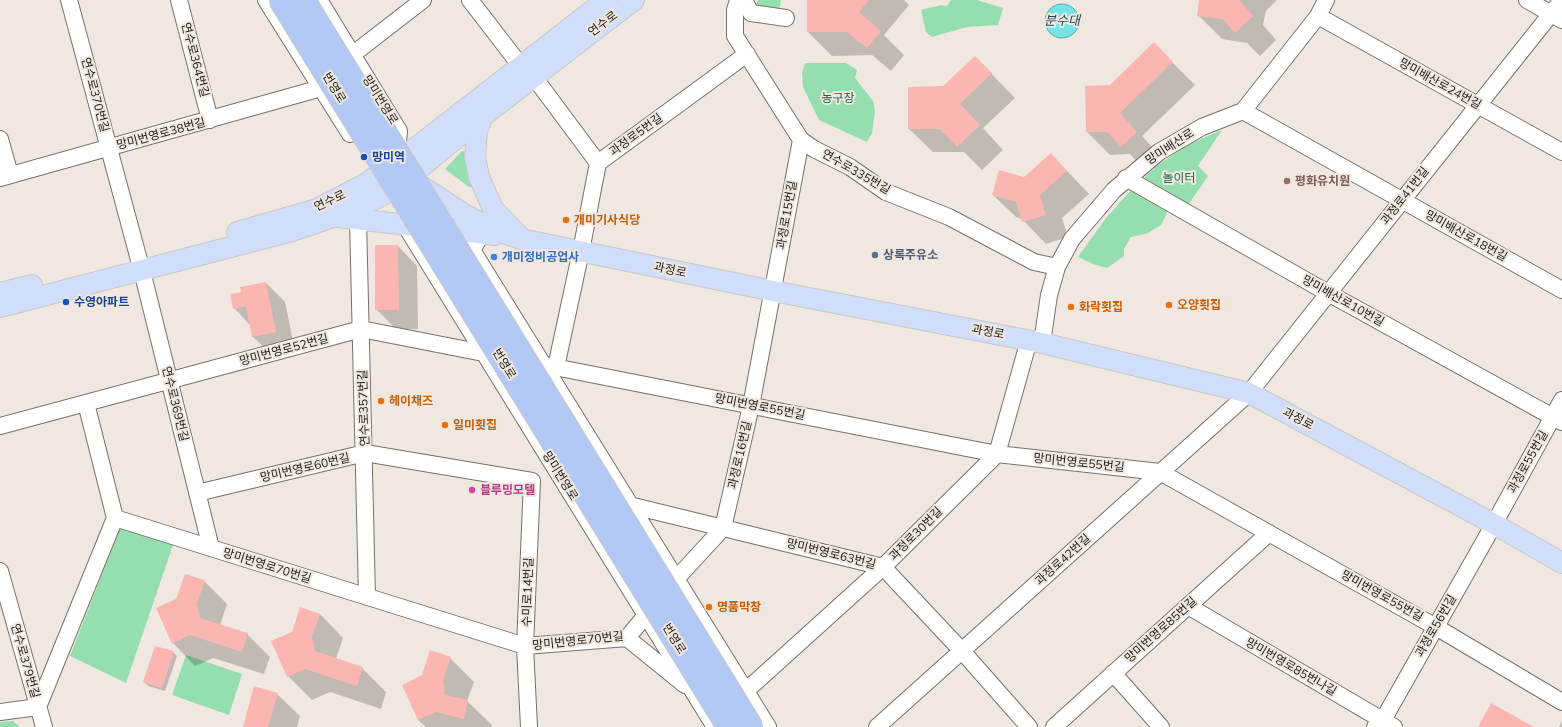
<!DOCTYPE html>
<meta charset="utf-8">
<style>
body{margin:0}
canvas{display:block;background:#f0e8e0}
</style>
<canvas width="1562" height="727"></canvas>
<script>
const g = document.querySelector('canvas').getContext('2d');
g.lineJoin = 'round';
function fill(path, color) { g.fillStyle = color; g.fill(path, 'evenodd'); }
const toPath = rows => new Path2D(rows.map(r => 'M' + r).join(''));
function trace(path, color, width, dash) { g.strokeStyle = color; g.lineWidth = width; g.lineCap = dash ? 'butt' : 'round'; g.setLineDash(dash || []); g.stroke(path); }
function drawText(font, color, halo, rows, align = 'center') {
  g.font = font + ' Mulish,"Noto Sans KR",sans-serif'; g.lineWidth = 4; g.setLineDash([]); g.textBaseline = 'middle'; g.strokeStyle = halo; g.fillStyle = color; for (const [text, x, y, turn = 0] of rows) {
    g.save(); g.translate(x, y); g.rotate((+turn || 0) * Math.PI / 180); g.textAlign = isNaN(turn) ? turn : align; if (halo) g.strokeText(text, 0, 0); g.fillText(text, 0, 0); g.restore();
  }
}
const green = toPath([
 [758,0,781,0,779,10,755,7],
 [951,0,977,0,1003,8,998,25,967,27,932,37,926,32,921,10,941,5,947,6],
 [805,63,846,63,857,70,855,78,873,101,875,111,872,133,867,142,819,120,803,87,802,73],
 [1222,130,1198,166,1208,176,1186,208,1144,184,1145,177,1158,165,1187,145],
 [462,151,467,152,473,185,471,187,469,187,445,169],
 [1133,188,1165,206,1167,213,1161,225,1148,233,1131,237,1124,249,1124,256,1107,268,1093,264,1078,257,1106,218],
 [121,526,174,542,126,683,70,656],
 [186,655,242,674,229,715,172,695],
 [13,721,20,727,0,727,0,722]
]);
const water = toPath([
 '1045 21a17 17 0 1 1 34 0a17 17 0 1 1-34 0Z'
]);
const shadow = toPath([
 [808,0,904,0,909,5,884,35,904,55,891,71,872,55,832,56,808,32],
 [1200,0,1277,0,1266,11,1263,25,1276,40,1260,56,1247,43,1222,39,1198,15],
 [1154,44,1195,85,1142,136,1159,155,1144,169,1130,154,1110,155,1087,132,1110,86],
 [975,57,1015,98,983,128,1003,150,982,170,964,152,933,152,909,129,943,87],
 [1051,154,1089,194,1062,218,1068,237,1046,244,1022,219,1016,217,993,195,1024,178],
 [398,246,417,266,418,329,396,329,376,309],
 [266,283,285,302,295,351,273,356,253,337,251,326,234,308,242,292],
 [204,581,227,604,220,625,247,634,270,657,264,674,213,658,195,666,173,643,177,600],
 [320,614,343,638,336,659,362,668,386,692,381,709,330,692,312,700,288,676,292,633],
 [173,652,177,656,165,691,148,686,144,682],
 [450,658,474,682,467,701,492,725,491,727,426,727,418,720,403,685,423,676],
 [277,694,300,716,297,727,244,727],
 [1562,721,1562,727,1559,727]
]);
const building = toPath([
 [807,0,869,0,859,12,881,31,867,48,847,32,807,32],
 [1199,0,1239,0,1253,16,1235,33,1223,19,1197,16],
 [1154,42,1173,62,1120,113,1137,132,1121,147,1107,132,1086,132,1085,86,1110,85],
 [975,56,992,73,960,104,980,125,957,147,940,129,908,129,908,87,943,86],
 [1051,153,1067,171,1040,195,1046,215,1022,222,1016,202,992,195,999,170,1024,177],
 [375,245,398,245,399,310,375,310],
 [266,282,276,332,252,337,246,306,233,309,230,294,241,292,240,287],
 [185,574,205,580,197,604,200,618,248,633,242,652,190,635,172,644,156,608,176,599],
 [300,607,320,614,312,637,315,651,363,667,357,686,305,669,287,677,271,641,292,632],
 [155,646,174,651,162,688,143,682],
 [430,650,451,657,443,680,445,695,468,700,464,719,436,712,418,720,402,685,422,675],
 [254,686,278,693,268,727,243,727],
 [1491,703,1534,727,1478,727]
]);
const minor = toPath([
 [69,0,142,271,211,548],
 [179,0,210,120],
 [266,0,350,134],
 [319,0,399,131,397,155],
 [470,0,520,65],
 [738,0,735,10,735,36,801,140,814,149,850,167,886,192,949,217,1034,262,1057,267],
 [744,0,751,13,786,18],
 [1527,0,1562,20],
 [1318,16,1562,152],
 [352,55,423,0],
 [534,77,598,163],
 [1243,111,1562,290],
 [0,139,10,175],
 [0,178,321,88,340,78],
 [1126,178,1328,293,1562,422],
 [358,219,367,597],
 [405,225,715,727],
 [482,234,472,250,768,727],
 [1042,343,1049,295,1057,267,1072,239,1114,190,1159,152,1202,127,1243,111,1318,16,1326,0],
 [551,376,556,367,581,251,598,163,747,54],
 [86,403,115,518],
 [0,426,361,329,997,454,1160,472,1436,627,1562,702],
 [197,493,365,453,532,481],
 [625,504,883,567,962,651,1029,727],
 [115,518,525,646,627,638,676,579,723,528,751,406,801,140],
 [0,571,44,727],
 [1188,606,1394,727],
 [627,638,685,685],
 [1113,673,1161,727],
 [738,698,883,567,997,454,1029,340],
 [38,707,115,518],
 [0,712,38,707],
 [529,727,525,646,532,481],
 [877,727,1249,393,1562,0],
 [1054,727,1269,533],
 [1375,727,1383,720,1494,524,1562,400]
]);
const major = toPath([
 [483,116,477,131,475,157,479,177,493,209,520,237],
 [415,182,464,214,492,229,521,239,773,291,1042,343,1249,393,1494,524,1562,563],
 [338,217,495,235],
 [237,232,317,209,363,185,396,163,606,0],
 [0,293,32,285],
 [0,307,292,231,336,216,367,203,385,194,408,178,483,116,634,0]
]);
const highwayBridge = toPath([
 [280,0,728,727],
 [304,0,752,727]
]);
const markers = [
 [364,157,4,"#1a4fb4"],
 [1287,181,4,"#8d6e63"],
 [566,220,4,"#e8710a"],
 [875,255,4,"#5c6f8a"],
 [494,257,4,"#3f7fe0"],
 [66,302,4,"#1a4fb4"],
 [1169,305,4,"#e8710a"],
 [1071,307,4,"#e8710a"],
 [381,401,4,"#e8710a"],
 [445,425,4,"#e8710a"],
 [472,490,4,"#d1479c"],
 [709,607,4,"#e8710a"]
];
const streetNames = [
 ["연수로",603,24,-37],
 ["연수로364번길",195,60,75],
 ["망미배산로24번길",1440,84,29],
 ["번영로",334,88,58],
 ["연수로370번길",95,95,75],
 ["망미번영로",380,100,58],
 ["망미번영로38번길",161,134,-15],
 ["과정로5번길",636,135,-36],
 ["망미배산로",1170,147,-33],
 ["연수로335번길",856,172,30],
 ["과정로41번길",1405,196,-52],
 ["연수로",330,201,-25],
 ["과정로15번길",787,215,-80],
 ["망미배산로18번길",1466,236,29],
 ["과정로",670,270,12],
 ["망미배산로10번길",1343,301,29],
 ["과정로",988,332,11],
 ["망미번영로52번길",284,350,-15],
 ["번영로",504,364,58],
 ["연수로369번길",175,404,76],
 ["망미번영로55번길",760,407,11],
 ["연수로357번길",364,408,-92],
 ["과정로",1298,419,28],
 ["과정로16번길",740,455,-77],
 ["과정로55번길",1528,462,-61],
 ["망미번영로55번길",1079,463,6],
 ["망미번영로60번길",305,468,-13],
 ["망미번영로",560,476,58],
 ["과정로30번길",916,534,-45],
 ["망미번영로63번길",831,554,14],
 ["과정로42번길",1063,560,-42],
 ["망미번영로70번길",267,566,17],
 ["수미로14번길",528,592,-88],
 ["망미번영로55번길",1382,596,29],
 ["과정로56번길",1436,626,-60],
 ["망미번영로85번길",1161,630,-42],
 ["번영로",674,639,58],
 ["망미번영로70번길",578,641,-6],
 ["연수로379번길",25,661,74],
 ["망미번영로85번나길",1291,667,30]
];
const parkNames = [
 ["농구장",838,98],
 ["놀이터",1179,178]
];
const transitNames = [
 ["망미역",372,157],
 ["수영아파트",74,302]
];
const educationNames = [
 ["평화유치원",1295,181]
];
const foodNames = [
 ["개미기사식당",574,220],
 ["오양횟집",1177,305],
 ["화락횟집",1079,307],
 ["헤이채즈",389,401],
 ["일미횟집",453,425],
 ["명품막창",717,607]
];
const serviceNames = [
 ["상록주유소",883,255]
];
const shopNames = [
 ["개미정비공업사",502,257]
];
const hotelNames = [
 ["블루밍모텔",480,490]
];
const waterNames = [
 ["분수대",1062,21]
];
fill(green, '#94deaf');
fill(water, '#75e3e8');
trace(water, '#5ba7aa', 1);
fill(shadow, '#0003');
fill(building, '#fbb6b1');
trace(minor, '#787169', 18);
trace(major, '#c9c8c8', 22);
trace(minor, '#fff', 16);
trace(major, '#d1def9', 20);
trace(highwayBridge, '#c9c8c8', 24, []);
trace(highwayBridge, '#b2c8f5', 22);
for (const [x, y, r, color] of markers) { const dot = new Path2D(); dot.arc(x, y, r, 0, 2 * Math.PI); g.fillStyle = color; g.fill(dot); trace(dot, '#f0e8e0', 1.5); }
drawText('12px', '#1e1b18', '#f0e8e0', streetNames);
drawText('12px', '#12683d', '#f0e8e0', parkNames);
drawText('bold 12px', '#164399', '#f0e8e0', transitNames, 'left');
drawText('bold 12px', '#785e54', '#f0e8e0', educationNames, 'left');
drawText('bold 12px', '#c56008', '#f0e8e0', foodNames, 'left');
drawText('bold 12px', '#4e5e75', '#f0e8e0', serviceNames, 'left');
drawText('bold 12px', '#366cbe', '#f0e8e0', shopNames, 'left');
drawText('bold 12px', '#b23c85', '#f0e8e0', hotelNames, 'left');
drawText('italic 13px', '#17494b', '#f0e8e0', waterNames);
</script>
